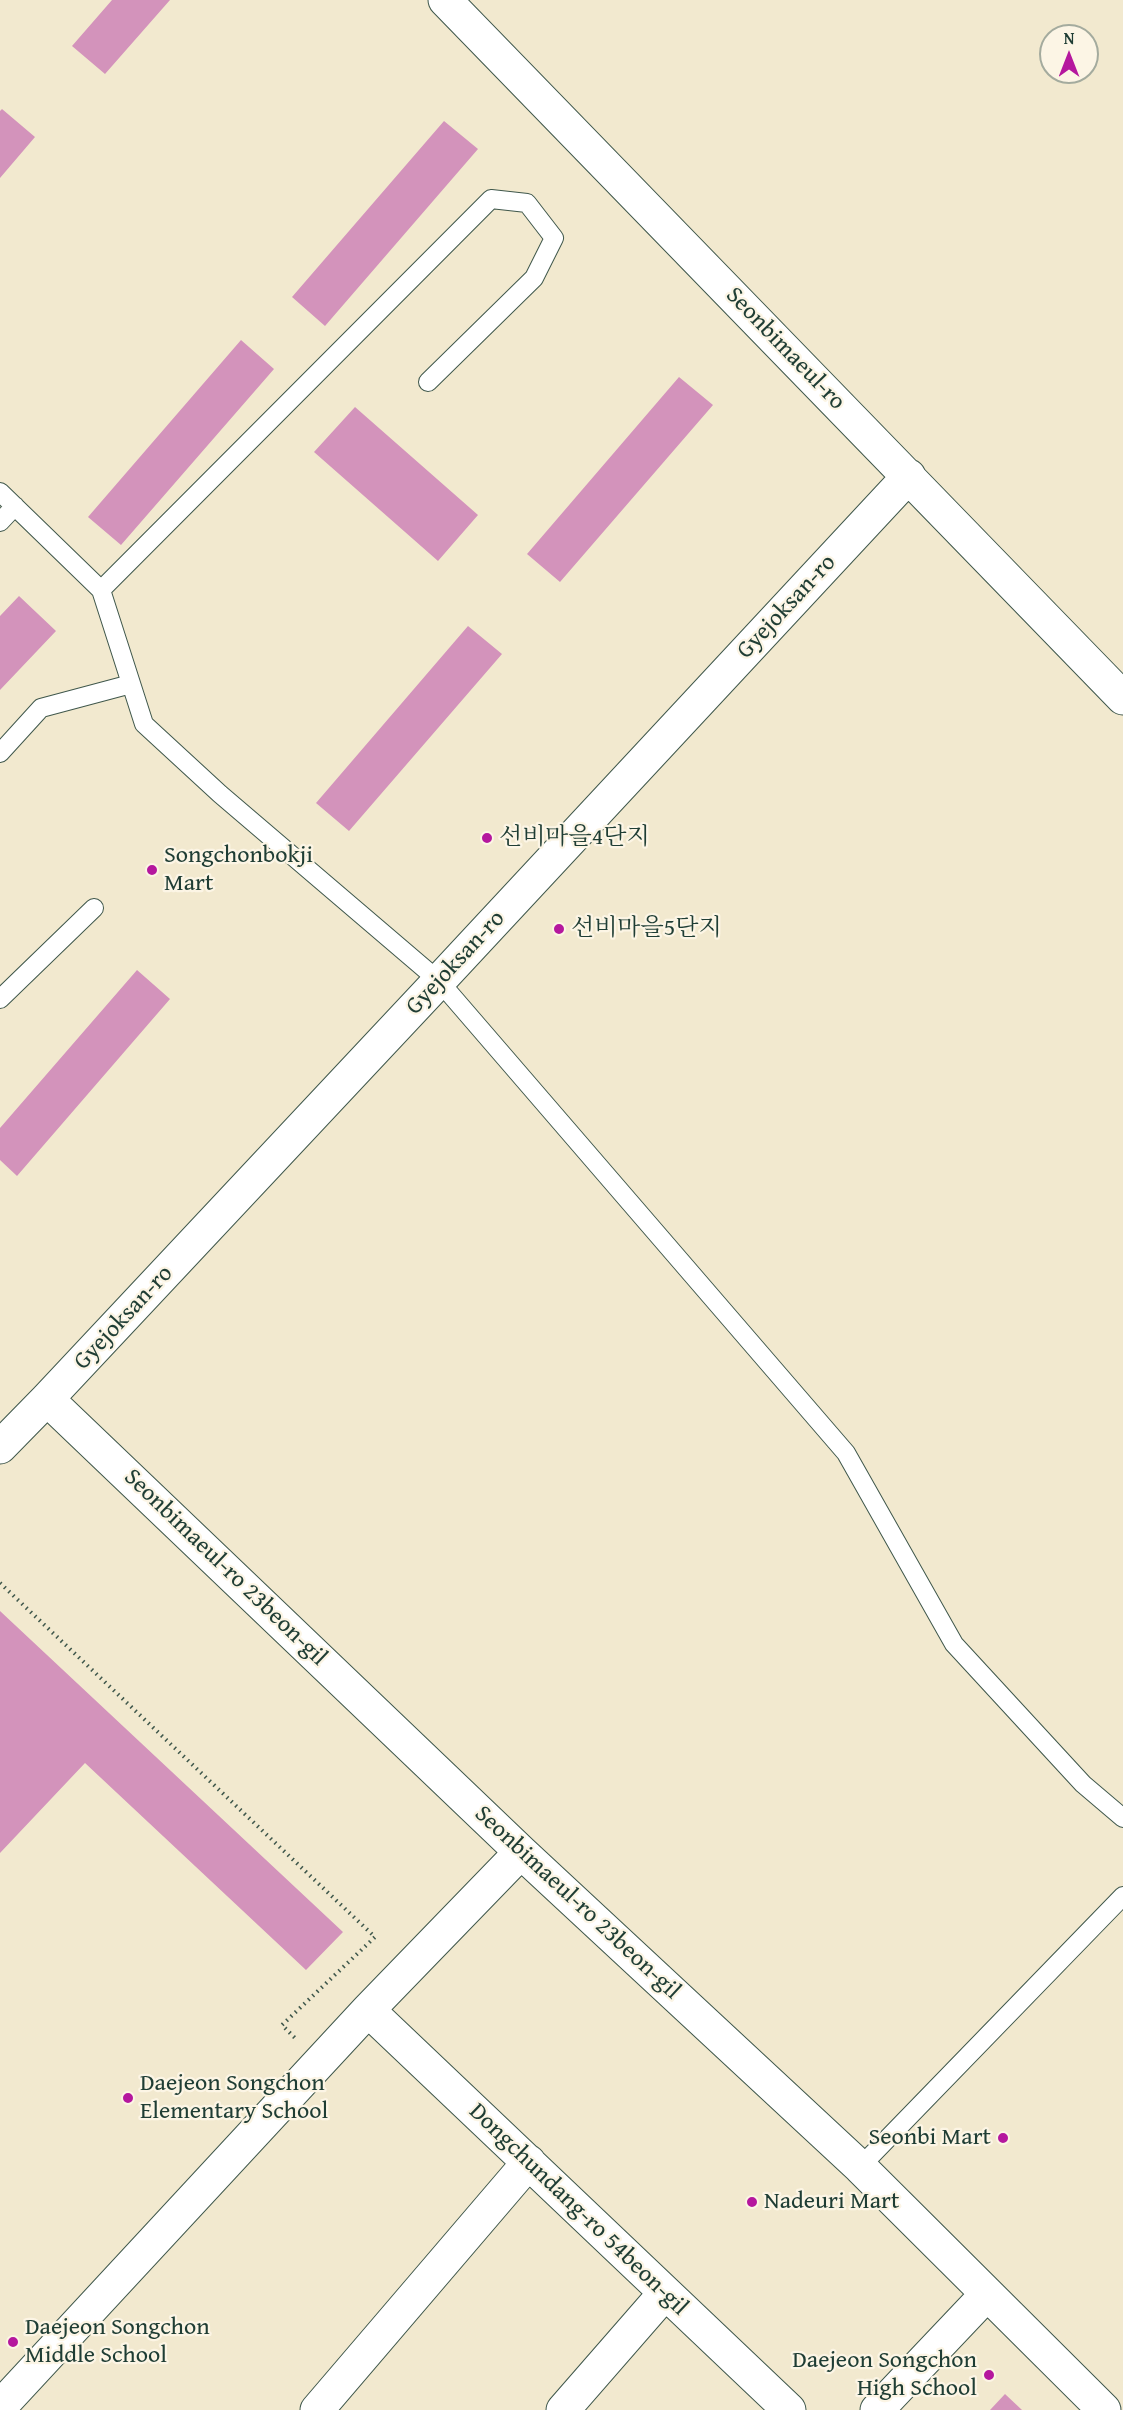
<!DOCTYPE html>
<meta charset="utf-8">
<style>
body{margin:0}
#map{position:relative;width:1123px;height:2410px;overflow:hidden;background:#f2e9cf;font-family:"Gentium Book Plus",serif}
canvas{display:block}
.north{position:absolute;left:1039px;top:24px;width:60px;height:60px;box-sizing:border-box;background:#fcf5e5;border:2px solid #a4ab9e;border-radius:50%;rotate:0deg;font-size:16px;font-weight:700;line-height:24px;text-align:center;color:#1f3d34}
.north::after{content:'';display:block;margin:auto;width:21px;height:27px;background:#b5179e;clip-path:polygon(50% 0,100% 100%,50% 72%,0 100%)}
</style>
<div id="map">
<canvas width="1123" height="2410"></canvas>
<div class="north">N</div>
</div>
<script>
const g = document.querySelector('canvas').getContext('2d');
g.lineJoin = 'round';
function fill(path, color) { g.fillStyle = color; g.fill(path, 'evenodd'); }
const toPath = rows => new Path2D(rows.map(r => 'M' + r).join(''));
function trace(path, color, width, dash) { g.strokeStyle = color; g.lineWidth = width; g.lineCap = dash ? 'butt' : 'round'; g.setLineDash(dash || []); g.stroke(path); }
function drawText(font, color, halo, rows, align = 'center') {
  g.font = font + ' "Gentium Book Plus","Noto Serif KR",serif'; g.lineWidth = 4.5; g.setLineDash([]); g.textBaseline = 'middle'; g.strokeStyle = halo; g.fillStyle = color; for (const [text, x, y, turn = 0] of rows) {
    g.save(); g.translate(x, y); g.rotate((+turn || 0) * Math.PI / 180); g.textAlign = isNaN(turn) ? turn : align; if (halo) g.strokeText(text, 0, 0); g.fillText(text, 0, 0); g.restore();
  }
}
const building = toPath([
 [112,0,170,0,105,74,72,46],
 [2,109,35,137,0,178,0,111],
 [444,121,478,149,325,326,292,297],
 [241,340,274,369,121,545,88,517],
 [679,377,713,405,560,582,527,554],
 [355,407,478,515,438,561,314,452],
 [19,596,56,631,0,690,0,616],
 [468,626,502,654,349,831,316,803],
 [137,970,170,999,17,1176,0,1160,0,1128],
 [0,1611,343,1932,306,1970,85,1763,0,1853],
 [1005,2394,1022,2410,990,2410]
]);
const path = toPath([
 [0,1583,375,1937,282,2025,295,2038]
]);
const lane = toPath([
 [0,492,101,590,144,724,220,794,439,981,846,1453,954,1644,1083,1784,1123,1818],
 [0,522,15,506],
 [101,590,491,199,527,203,554,238,534,278,428,382],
 [0,753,41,708,131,684],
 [0,999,94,908],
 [860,2167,1123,1896]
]);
const street = toPath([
 [445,0,1123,698],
 [47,1399,521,1852,860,2167,1104,2410],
 [0,1447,47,1399,439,981,909,476],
 [368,2010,789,2410],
 [0,2407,368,2010,521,1852],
 [317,2410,529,2162],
 [563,2410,665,2293],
 [877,2410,987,2294]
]);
const markers = [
 [487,838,6,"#b5179e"],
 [152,870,6,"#b5179e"],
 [559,929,6,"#b5179e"],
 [128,2098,6,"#b5179e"],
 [1003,2138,6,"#b5179e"],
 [752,2202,6,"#b5179e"],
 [13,2342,6,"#b5179e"],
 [989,2375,6,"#b5179e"]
];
const streetNames = [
 ["Seonbimaeul-ro",785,349,46],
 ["Gyejoksan-ro",787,607,-47],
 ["Gyejoksan-ro",456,963,-47],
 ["Gyejoksan-ro",124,1318,-47],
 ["Seonbimaeul-ro 23beon-gil",225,1568,44],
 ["Seonbimaeul-ro 23beon-gil",577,1903,43],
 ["Dongchundang-ro 54beon-gil",578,2210,44]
];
const poiNames = [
 ["선비마을4단지",499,838],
 ["Songchonbokji",164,856],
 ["Mart",164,884],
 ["선비마을5단지",571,929],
 ["Daejeon Songchon",140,2084],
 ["Elementary School",140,2112],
 ["Seonbi Mart",991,2138,"right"],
 ["Nadeuri Mart",764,2202],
 ["Daejeon Songchon",25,2328],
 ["Middle School",25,2356],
 ["Daejeon Songchon",977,2361,"right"],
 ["High School",977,2389,"right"]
];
fill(building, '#d393bb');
trace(lane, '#3f574b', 20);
trace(street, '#3f574b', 35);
trace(path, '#3f574b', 4, [1.5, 4.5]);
trace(lane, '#fff', 18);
trace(street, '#fff', 33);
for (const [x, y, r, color] of markers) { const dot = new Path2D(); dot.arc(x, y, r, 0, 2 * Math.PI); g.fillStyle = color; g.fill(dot); trace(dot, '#fcf5e5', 2); }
drawText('24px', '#1f3d34', '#fcf5e5', streetNames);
drawText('24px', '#1f3d34', '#fcf5e5', poiNames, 'left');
</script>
